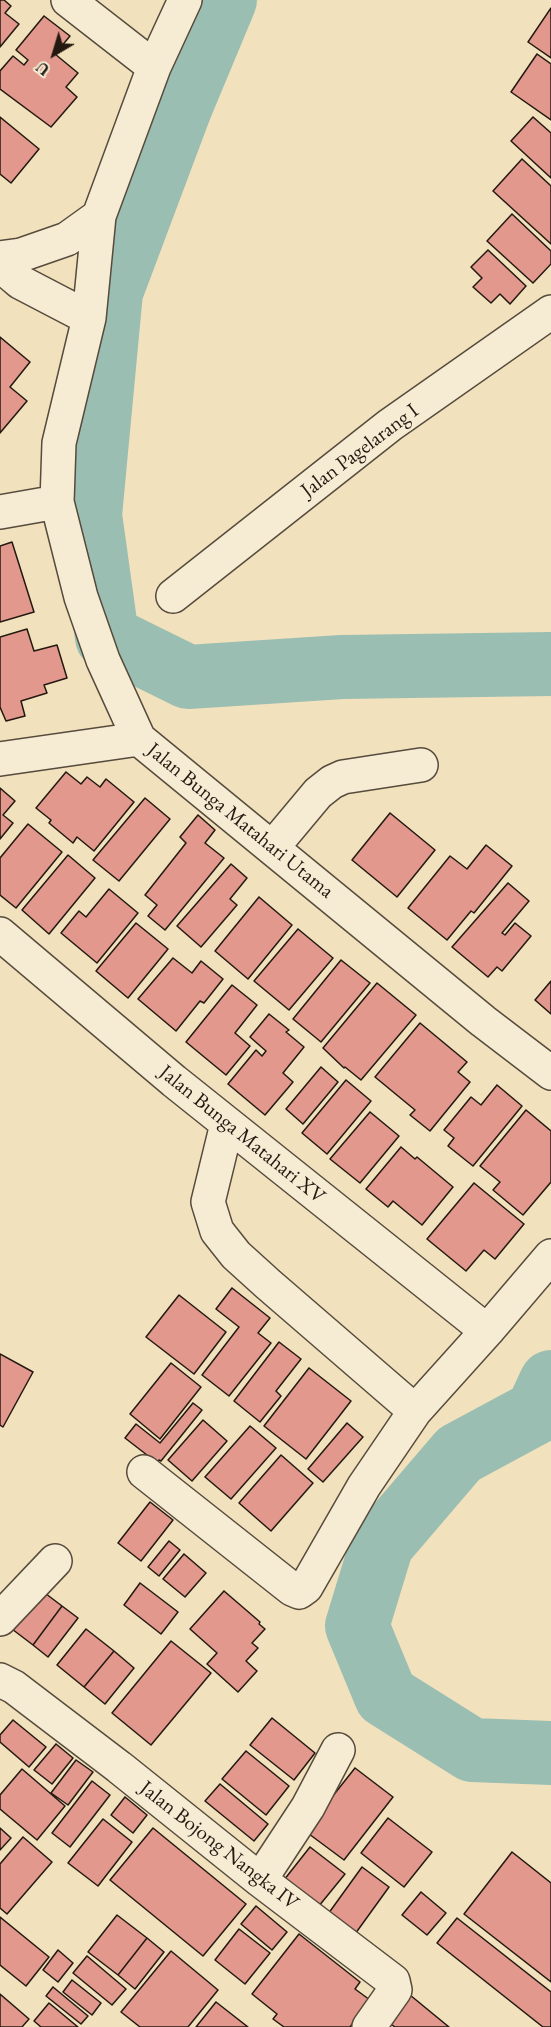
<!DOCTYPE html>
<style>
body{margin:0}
#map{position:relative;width:551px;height:2027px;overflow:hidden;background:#f1e1bd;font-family:"EB Garamond",serif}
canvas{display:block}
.north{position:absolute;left:24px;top:24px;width:60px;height:60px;-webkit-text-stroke:4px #f6ecd4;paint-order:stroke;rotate:218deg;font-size:16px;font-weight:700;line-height:24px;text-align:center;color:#231911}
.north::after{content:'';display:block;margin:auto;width:21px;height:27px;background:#231911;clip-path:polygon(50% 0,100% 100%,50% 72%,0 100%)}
</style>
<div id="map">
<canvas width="551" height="2027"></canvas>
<div class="north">U</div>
</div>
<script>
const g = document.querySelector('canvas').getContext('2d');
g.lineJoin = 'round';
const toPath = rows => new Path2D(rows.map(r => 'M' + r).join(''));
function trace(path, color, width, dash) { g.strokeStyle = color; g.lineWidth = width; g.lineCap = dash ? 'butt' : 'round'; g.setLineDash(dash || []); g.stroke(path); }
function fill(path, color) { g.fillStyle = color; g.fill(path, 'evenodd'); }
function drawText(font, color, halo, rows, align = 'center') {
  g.font = font + ' "EB Garamond",serif'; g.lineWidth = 4.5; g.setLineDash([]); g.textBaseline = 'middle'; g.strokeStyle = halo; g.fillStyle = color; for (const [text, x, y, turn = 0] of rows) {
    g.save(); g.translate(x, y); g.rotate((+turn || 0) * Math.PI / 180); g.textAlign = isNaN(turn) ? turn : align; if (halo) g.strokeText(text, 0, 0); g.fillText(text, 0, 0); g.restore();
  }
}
const river = toPath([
 [225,0,180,108,111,292,90,515,107,637,188,677,342,667,551,664],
 [551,1382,537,1412,459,1454,382,1544,357,1626,386,1696,472,1750,551,1753]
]);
const building = toPath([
 [0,0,4,0,11,6,5,13,19,24,0,47,0,0],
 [551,8,551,58,528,42,551,8],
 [44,16,70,36,55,54,78,73,66,87,77,97,51,127,0,89,0,71,13,56,24,65,28,60,16,50,44,16],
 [537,54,551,64,551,120,511,92,537,54],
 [0,117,39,149,11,183,0,174,0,117],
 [533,117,551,133,551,178,511,141,533,117],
 [522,159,551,186,551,244,493,191,522,159],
 [512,214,551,251,551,264,533,283,487,241,512,214],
 [488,250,526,286,510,304,500,294,491,303,473,287,482,278,471,267,488,250],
 [0,337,30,362,10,387,27,401,0,433,0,337],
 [12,542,34,612,0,622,0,546,12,542],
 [27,629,34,651,57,645,67,678,44,685,47,693,21,701,25,716,6,721,0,707,0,637,27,629],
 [66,772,81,784,87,777,100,787,106,779,134,802,94,851,77,837,73,843,49,823,51,820,36,808,66,772],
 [0,788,15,801,3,815,13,823,0,839,0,788],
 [145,798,170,819,119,881,93,860,145,798],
 [390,813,435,850,397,897,352,860,390,813],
 [198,815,215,830,205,843,224,858,165,930,148,916,157,905,145,895,186,843,180,837,198,815],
 [28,824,62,852,16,908,0,895,0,858,28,824],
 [486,845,512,866,474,913,471,911,447,940,408,908,450,856,467,869,486,845],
 [68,855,95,878,49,934,22,910,68,855],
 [231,864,247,878,230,899,237,905,201,947,177,926,231,864],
 [508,883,529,901,502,933,505,935,515,923,531,936,502,971,497,967,488,977,452,947,508,883],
 [109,889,138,913,97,963,61,933,79,911,86,917,109,889],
 [259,897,292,925,248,979,215,951,259,897],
 [136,923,168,949,128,998,96,971,136,923],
 [298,929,333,958,289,1010,254,981,298,929],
 [173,958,192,973,201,961,223,979,204,1003,200,1001,176,1031,138,999,173,958],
 [341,960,370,983,321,1042,293,1019,341,960],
 [551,981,551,1014,535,1000,551,981],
 [377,983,416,1015,361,1080,345,1067,344,1068,323,1048,377,983],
 [232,985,257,1005,235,1033,250,1046,226,1075,186,1042,232,985],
 [269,1014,289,1030,286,1032,304,1047,283,1073,293,1082,265,1115,228,1084,256,1050,262,1056,266,1051,250,1037,269,1014],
 [420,1023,467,1062,458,1072,470,1082,430,1131,410,1115,415,1110,375,1077,420,1023],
 [321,1067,338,1082,303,1124,286,1109,321,1067],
 [346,1080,371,1101,327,1154,302,1133,346,1080],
 [497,1085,522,1106,473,1166,448,1146,454,1138,444,1130,471,1097,481,1105,497,1085],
 [526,1110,551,1131,551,1182,523,1215,493,1190,500,1182,480,1166,526,1110],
 [370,1112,399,1136,360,1183,330,1159,370,1112],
 [401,1147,415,1159,417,1157,453,1187,422,1225,393,1201,388,1207,366,1189,401,1147],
 [474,1183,524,1224,495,1259,484,1250,466,1271,427,1239,474,1183],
 [232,1288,270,1318,258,1333,271,1343,229,1396,202,1375,239,1327,216,1309,232,1288],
 [179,1295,226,1332,194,1374,146,1337,179,1295],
 [279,1342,301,1359,276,1391,281,1396,260,1422,234,1401,279,1342],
 [0,1354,33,1372,3,1427,0,1425,0,1354],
 [171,1363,201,1387,160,1439,130,1414,171,1363],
 [309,1368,351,1401,306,1459,264,1426,309,1368],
 [193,1403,202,1410,161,1461,159,1460,156,1462,125,1438,136,1424,160,1443,193,1403],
 [203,1420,227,1441,192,1481,168,1460,203,1420],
 [347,1423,363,1437,323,1482,308,1469,347,1423],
 [250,1426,276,1448,231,1499,205,1477,250,1426],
 [281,1455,313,1483,271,1531,239,1503,281,1455],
 [150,1502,173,1520,141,1561,118,1543,150,1502],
 [169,1541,180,1550,159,1576,148,1567,169,1541],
 [184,1554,206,1573,185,1597,163,1579,184,1554],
 [140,1583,178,1612,161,1634,124,1605,140,1583],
 [33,1584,62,1606,33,1645,4,1623,33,1584],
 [224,1591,260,1622,259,1624,265,1629,252,1643,258,1648,246,1661,257,1671,238,1692,207,1664,217,1653,190,1629,224,1591],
 [62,1606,78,1618,48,1657,33,1645,62,1606],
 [86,1629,114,1651,84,1687,57,1665,86,1629],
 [171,1641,211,1673,151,1745,112,1713,171,1641],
 [114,1651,134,1668,105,1704,84,1687,114,1651],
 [272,1718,315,1753,294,1780,250,1745,272,1718],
 [13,1720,46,1747,29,1767,0,1742,0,1735,13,1720],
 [56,1744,73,1758,52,1784,34,1770,56,1744],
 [246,1751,289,1786,266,1815,222,1779,246,1751],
 [76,1760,93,1772,68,1805,51,1793,76,1760],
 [355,1768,393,1797,344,1860,305,1831,355,1768],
 [22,1769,65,1806,37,1840,0,1809,0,1795,22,1769],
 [92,1781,110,1795,70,1847,52,1833,92,1781],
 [220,1784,268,1824,254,1841,205,1801,220,1784],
 [125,1797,147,1815,133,1833,111,1815,125,1797],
 [388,1818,432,1852,404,1887,361,1853,388,1818],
 [103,1819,132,1842,98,1886,68,1863,103,1819],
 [0,1828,11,1838,0,1850,0,1828],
 [153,1828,246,1904,203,1956,110,1880,153,1828],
 [23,1837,52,1862,7,1914,0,1908,0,1864,23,1837],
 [310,1847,345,1874,314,1912,280,1885,310,1847],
 [512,1852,551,1883,551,1982,464,1914,512,1852],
 [362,1867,389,1887,350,1941,323,1921,362,1867],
 [421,1892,446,1913,427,1935,402,1915,421,1892],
 [256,1906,287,1932,272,1950,241,1924,256,1906],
 [117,1915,147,1938,118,1975,88,1952,117,1915],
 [0,1917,49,1957,26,1986,0,1965,0,1917],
 [457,1918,551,1992,551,2027,543,2027,437,1943,457,1918],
 [239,1929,270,1953,245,1984,215,1960,239,1929],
 [299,1934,360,1982,355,1989,370,2000,350,2027,284,2027,273,2019,277,2014,252,1994,299,1934],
 [147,1938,164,1952,135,1989,118,1975,147,1938],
 [58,1950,73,1963,58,1982,43,1970,58,1950],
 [171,1951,218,1990,188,2027,140,2027,121,2012,171,1951],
 [87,1956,126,1989,112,2005,73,1973,87,1956],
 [72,1980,101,2003,92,2015,63,1992,72,1980],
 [53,1987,88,2016,81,2024,46,1996,53,1987],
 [0,1994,29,2019,22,2027,0,2027,0,1994],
 [410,1995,449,2027,395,2027,388,2022,410,1995],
 [216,2002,248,2027,196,2027,216,2002],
 [49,2003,78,2027,41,2027,34,2021,49,2003]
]);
const minor = toPath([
 [68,0,154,67],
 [185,0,154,67,99,216,89,318,59,443,57,502,81,597,103,660,139,739,483,1021,551,1073],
 [0,258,21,255,67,239,99,216],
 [0,265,20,282,89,318],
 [0,512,57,502],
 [173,596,390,425,551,312],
 [0,759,139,739],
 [272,848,318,793,332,782,343,777,421,765],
 [0,934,174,1081,487,1331],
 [227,1124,208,1202,217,1231,236,1255,268,1284,415,1411],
 [144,1472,292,1589,299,1592,306,1587,364,1486,415,1411,487,1331,551,1256],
 [0,1619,55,1561],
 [0,1680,14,1687,119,1767,260,1880,393,1981,395,1990,369,2027],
 [260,1880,308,1807,338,1750]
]);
const streetNames = [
 ["Jalan Pagelarang I",360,451,-37],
 ["Jalan Bunga Matahari Utama",240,821,39],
 ["Jalan Bunga Matahari XV",242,1135,39],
 ["Jalan Bojong Nangka IV",219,1846,38]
];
trace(river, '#9bbeb2', 64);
fill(building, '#e2988c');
trace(building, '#231911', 1.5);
trace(minor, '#564b3c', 36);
trace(minor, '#f6ecd4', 33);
drawText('21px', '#231911', '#f6ecd4', streetNames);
</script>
